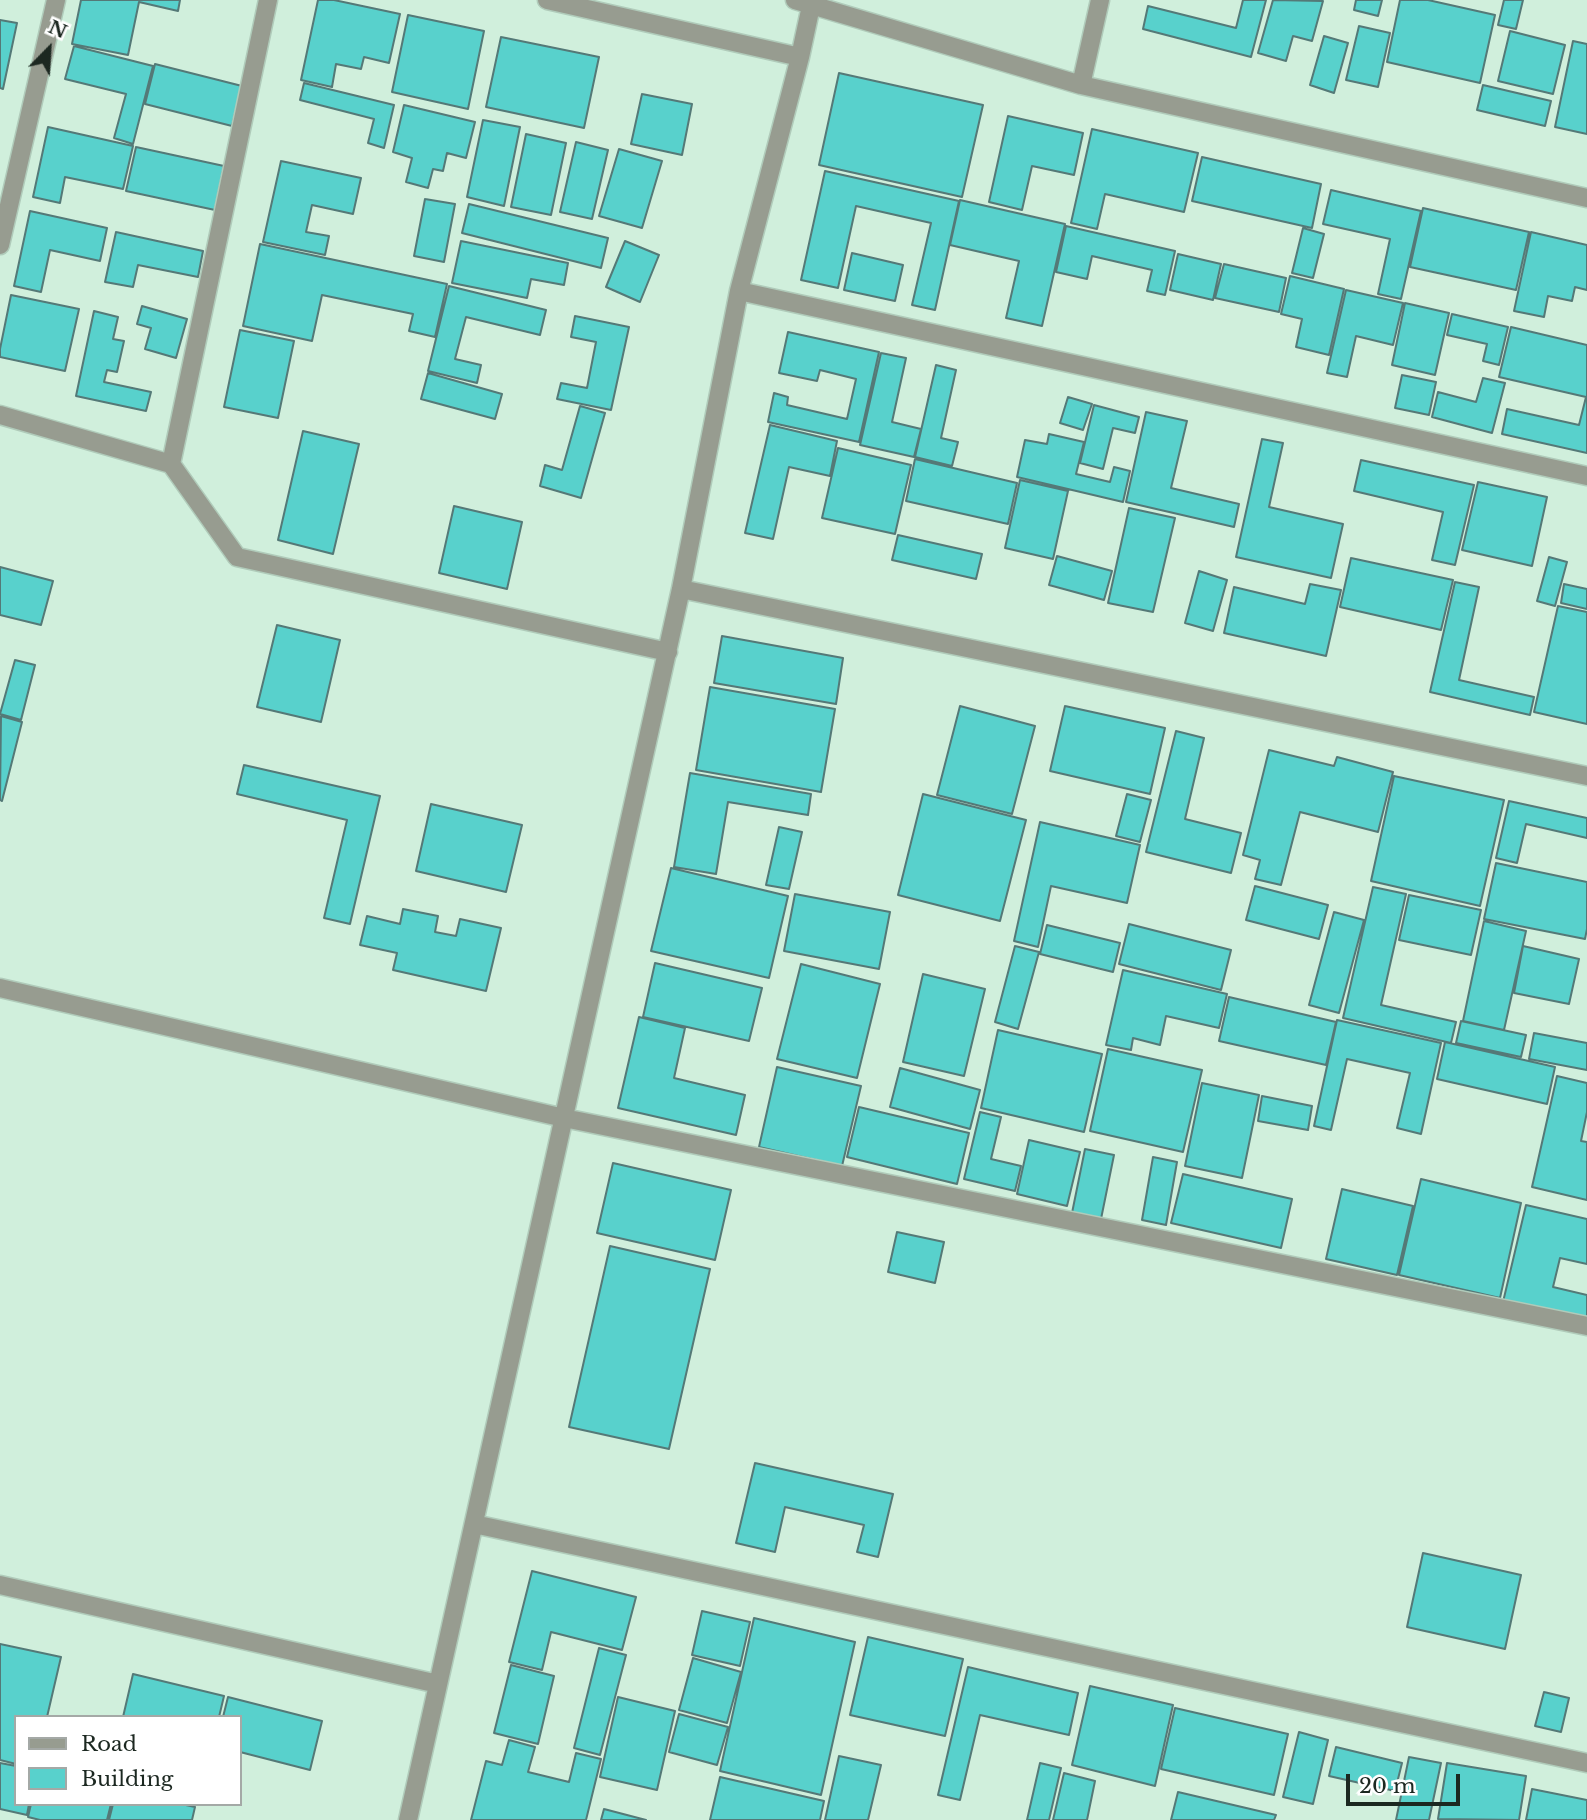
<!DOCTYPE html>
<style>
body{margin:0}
#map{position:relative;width:1587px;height:1820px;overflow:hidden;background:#d0efdc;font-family:"Libre Baskerville",serif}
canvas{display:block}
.legend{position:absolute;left:14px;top:1715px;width:228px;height:91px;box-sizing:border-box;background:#fff;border:2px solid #a4a9a6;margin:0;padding:9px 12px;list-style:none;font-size:21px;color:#1c2821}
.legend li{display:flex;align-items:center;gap:14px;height:35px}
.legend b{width:35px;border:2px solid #a4a9a6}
.north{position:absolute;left:14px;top:14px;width:70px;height:70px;-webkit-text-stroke:5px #fff;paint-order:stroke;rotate:24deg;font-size:19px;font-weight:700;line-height:28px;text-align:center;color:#1c2821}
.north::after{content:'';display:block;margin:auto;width:24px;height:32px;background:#1c2821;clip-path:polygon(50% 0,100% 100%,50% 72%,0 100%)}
.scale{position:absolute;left:1346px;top:1774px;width:114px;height:32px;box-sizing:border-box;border:4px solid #1c2821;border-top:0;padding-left:9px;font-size:21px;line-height:24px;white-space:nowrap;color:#1c2821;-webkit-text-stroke:5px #fff;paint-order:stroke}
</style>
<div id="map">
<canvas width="1587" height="1820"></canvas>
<ul class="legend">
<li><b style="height:9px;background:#979c90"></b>Road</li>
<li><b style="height:19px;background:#58d1cc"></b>Building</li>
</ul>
<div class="north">N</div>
<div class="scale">20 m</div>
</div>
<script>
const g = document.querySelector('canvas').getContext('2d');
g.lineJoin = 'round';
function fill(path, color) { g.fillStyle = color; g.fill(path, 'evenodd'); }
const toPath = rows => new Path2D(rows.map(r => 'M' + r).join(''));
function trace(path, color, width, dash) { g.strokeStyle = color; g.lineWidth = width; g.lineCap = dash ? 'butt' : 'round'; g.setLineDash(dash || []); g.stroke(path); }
const building = toPath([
 [81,0,180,0,178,11,139,2,128,55,72,44,81,0],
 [318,0,334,0,400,14,389,63,364,57,361,69,336,64,332,87,301,80,318,0],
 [1243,0,1266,0,1251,57,1143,29,1148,6,1236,28,1243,0],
 [1273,0,1323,1,1312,41,1293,36,1286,61,1258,53,1273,0],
 [1356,0,1382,0,1378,16,1354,10,1356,0],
 [1400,0,1428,0,1495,15,1480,83,1387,62,1400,0],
 [1504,0,1523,0,1516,29,1498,25,1504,0],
 [408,15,484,31,468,109,392,92,408,15],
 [0,20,17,23,3,89,0,88,0,20],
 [1359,26,1390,33,1378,87,1346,80,1359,26],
 [1510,31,1565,45,1553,94,1498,81,1510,31],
 [1324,36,1348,43,1334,93,1310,85,1324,36],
 [501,37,599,57,584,128,486,107,501,37],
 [1573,41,1587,44,1587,134,1555,127,1573,41],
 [74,46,153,66,133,144,114,138,126,94,65,79,74,46],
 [155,64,242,86,232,126,145,104,155,64],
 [839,73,983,105,962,197,819,165,839,73],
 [304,83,394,105,384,148,368,143,374,119,300,100,304,83],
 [1483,85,1551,101,1545,126,1477,110,1483,85],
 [642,94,692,104,682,155,631,144,642,94],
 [404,105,475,122,466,158,447,153,443,171,433,169,428,188,406,182,412,158,393,152,404,105],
 [1008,116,1083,133,1074,175,1032,166,1022,210,989,202,1008,116],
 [483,120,520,127,504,206,467,197,483,120],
 [48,127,133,146,123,189,65,177,60,203,33,197,48,127],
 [1092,129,1198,153,1184,212,1105,194,1097,229,1071,223,1092,129],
 [526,134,566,143,551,215,511,207,526,134],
 [576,142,608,150,592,219,560,212,576,142],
 [136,147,224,166,215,210,126,191,136,147],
 [619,149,662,161,642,228,599,216,619,149],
 [1202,157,1321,184,1312,228,1192,201,1202,157],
 [281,161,361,178,353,214,312,205,306,232,329,236,325,255,263,242,281,161],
 [825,171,959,201,935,310,912,305,931,223,856,206,838,288,801,280,825,171],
 [1331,190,1421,211,1401,299,1378,294,1390,239,1323,224,1331,190],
 [425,199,455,204,444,262,414,256,425,199],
 [960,200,1065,224,1042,326,1006,318,1019,261,950,245,960,200],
 [469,204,608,238,601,268,462,233,469,204],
 [1423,208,1529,232,1516,290,1410,267,1423,208],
 [30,211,107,228,100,261,50,250,41,292,14,286,30,211],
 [1066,226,1175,251,1165,295,1147,291,1152,270,1092,256,1087,279,1056,272,1066,226],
 [1303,228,1324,234,1313,278,1292,273,1303,228],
 [116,232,203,251,198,277,138,265,133,287,105,282,116,232],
 [1531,232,1587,245,1587,290,1575,287,1572,301,1548,296,1544,317,1514,311,1531,232],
 [461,241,568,263,564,285,531,279,527,298,452,283,461,241],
 [625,241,659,255,640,302,606,287,625,241],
 [260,244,447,284,435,337,409,331,413,314,322,295,312,341,243,326,260,244],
 [852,253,903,265,895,301,844,290,852,253],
 [1178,254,1221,264,1213,300,1170,290,1178,254],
 [1224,264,1286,278,1279,312,1215,298,1224,264],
 [1290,276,1344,289,1329,355,1296,347,1302,319,1281,314,1290,276],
 [449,286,546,310,540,335,466,317,455,359,481,365,477,383,428,371,449,286],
 [1346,290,1403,303,1393,345,1356,336,1347,377,1327,373,1346,290],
 [11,295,79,309,65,371,0,357,0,349,11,295],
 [1405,303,1449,313,1435,375,1392,365,1405,303],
 [142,306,187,319,176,358,145,349,151,328,137,324,142,306],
 [94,311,118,317,113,339,124,341,117,372,107,370,104,382,151,392,146,411,76,396,94,311],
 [1452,314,1508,327,1499,365,1483,361,1487,344,1447,335,1452,314],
 [575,316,629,327,611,410,557,399,561,383,587,388,596,342,571,337,575,316],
 [1511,327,1587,345,1587,453,1502,434,1507,409,1579,425,1586,397,1499,377,1511,327],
 [240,330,294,341,278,418,224,407,240,330],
 [788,332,879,352,859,442,768,422,774,393,788,397,787,405,847,419,856,379,820,370,817,381,779,373,788,332],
 [881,353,906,358,892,422,921,429,914,457,860,445,881,353],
 [936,365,956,370,941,438,958,442,952,466,915,457,936,365],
 [428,373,502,394,495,419,421,399,428,373],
 [1402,375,1436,382,1429,415,1395,408,1402,375],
 [1483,378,1505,383,1492,433,1432,417,1438,392,1476,402,1483,378],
 [1068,397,1092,404,1083,430,1060,423,1068,397],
 [1094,405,1139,417,1135,433,1113,428,1103,469,1080,463,1094,405],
 [580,406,605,413,581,498,540,486,545,465,562,470,580,406],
 [1146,412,1187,421,1171,488,1239,504,1234,527,1126,502,1146,412],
 [770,425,837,441,830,476,789,467,773,539,745,533,770,425],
 [303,431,359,444,333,554,278,540,303,431],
 [1049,434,1084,442,1076,474,1110,482,1114,467,1130,471,1123,502,1017,477,1025,440,1047,444,1049,434],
 [1262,439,1283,443,1269,507,1343,524,1331,578,1236,557,1262,439],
 [838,448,911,465,895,534,822,518,838,448],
 [915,459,1017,483,1008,524,906,501,915,459],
 [1361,460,1474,485,1455,565,1432,560,1443,512,1354,491,1361,460],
 [1020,480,1068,491,1053,559,1005,548,1020,480],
 [1478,482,1547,497,1532,566,1462,550,1478,482],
 [454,506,522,522,507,589,439,573,454,506],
 [1129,508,1175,518,1153,612,1108,603,1129,508],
 [898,535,982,554,976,579,892,560,898,535],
 [1057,556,1112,571,1104,600,1049,585,1057,556],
 [1549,557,1567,562,1555,606,1537,601,1549,557],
 [1351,558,1453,580,1441,630,1340,607,1351,558],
 [0,567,53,581,41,625,0,615,0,567],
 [1199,571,1227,580,1213,631,1185,623,1199,571],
 [1455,582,1479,587,1459,680,1534,697,1530,715,1430,692,1455,582],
 [1310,584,1341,590,1326,656,1224,633,1234,587,1305,604,1310,584],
 [1564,584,1587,589,1587,609,1561,603,1564,584],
 [1558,606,1587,612,1587,724,1534,712,1558,606],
 [277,625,340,640,321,722,257,707,277,625],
 [722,636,843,658,836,704,714,683,722,636],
 [15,660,35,665,21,720,0,714,15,660],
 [710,687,835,709,821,792,696,770,710,687],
 [960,706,1035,726,1012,814,937,795,960,706],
 [1065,706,1165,728,1150,794,1050,771,1065,706],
 [1,716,22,722,2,801,0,800,1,716],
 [1176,731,1204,738,1185,819,1241,833,1231,873,1146,852,1176,731],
 [1269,750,1334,766,1337,757,1393,772,1378,832,1300,812,1281,885,1255,879,1260,860,1243,855,1269,750],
 [244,765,380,796,350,924,324,918,347,820,237,794,244,765],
 [690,773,811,794,808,815,728,802,716,874,674,867,690,773],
 [1394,776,1504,800,1480,906,1371,881,1394,776],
 [923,794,1026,820,1000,921,898,895,923,794],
 [1127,794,1151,800,1140,842,1116,836,1127,794],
 [1509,801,1587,818,1587,838,1526,824,1517,863,1496,858,1509,801],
 [431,804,522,825,506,892,416,871,431,804],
 [1040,822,1140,845,1127,903,1051,886,1038,947,1014,941,1040,822],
 [779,827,802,832,789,889,766,885,779,827],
 [1496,863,1587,882,1587,929,1585,939,1484,919,1496,863],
 [671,868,788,896,769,978,651,951,671,868],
 [1255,886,1328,905,1319,939,1246,920,1255,886],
 [1373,887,1406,894,1381,1005,1456,1022,1451,1043,1343,1018,1373,887],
 [795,894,890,912,879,969,784,951,795,894],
 [1409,895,1481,910,1471,955,1399,940,1409,895],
 [403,909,438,916,435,932,456,936,460,919,501,928,486,991,393,970,397,953,360,945,367,916,400,924,403,909],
 [1334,912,1364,920,1339,1013,1309,1005,1334,912],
 [1484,921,1526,931,1504,1030,1463,1021,1484,921],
 [1129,924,1231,950,1221,990,1119,964,1129,924],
 [1047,925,1120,943,1113,972,1040,954,1047,925],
 [1015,946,1039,952,1018,1029,995,1022,1015,946],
 [1523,946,1579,959,1569,1004,1514,993,1523,946],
 [655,963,762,988,749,1041,643,1017,655,963],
 [801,964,880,984,857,1078,777,1059,801,964],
 [1123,970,1227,994,1219,1028,1166,1016,1160,1045,1133,1038,1131,1050,1106,1045,1123,970],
 [923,974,985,989,964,1076,903,1062,923,974],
 [1229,997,1336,1022,1326,1065,1219,1041,1229,997],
 [639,1017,685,1028,674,1078,745,1095,736,1135,618,1108,639,1017],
 [1337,1020,1441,1043,1421,1134,1397,1128,1410,1073,1347,1059,1331,1130,1314,1126,1337,1020],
 [1461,1021,1526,1035,1521,1057,1456,1043,1461,1021],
 [998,1030,1102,1054,1084,1132,981,1108,998,1030],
 [1534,1033,1587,1043,1587,1070,1529,1059,1534,1033],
 [1445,1042,1555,1067,1547,1104,1437,1079,1445,1042],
 [1108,1049,1202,1070,1183,1152,1090,1131,1108,1049],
 [777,1067,861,1086,842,1166,759,1147,777,1067],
 [900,1068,980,1090,970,1129,890,1107,900,1068],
 [1557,1076,1587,1083,1587,1112,1581,1141,1587,1142,1587,1200,1532,1187,1557,1076],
 [1202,1083,1259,1095,1242,1178,1185,1166,1202,1083],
 [1262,1096,1312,1106,1308,1130,1258,1121,1262,1096],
 [859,1107,969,1133,957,1184,847,1157,859,1107],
 [980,1112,1001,1117,991,1159,1021,1166,1015,1191,964,1179,980,1112],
 [1029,1140,1080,1152,1067,1206,1017,1194,1029,1140],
 [1085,1149,1114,1155,1101,1219,1072,1213,1085,1149],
 [1153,1157,1177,1162,1166,1225,1142,1220,1153,1157],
 [613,1163,731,1190,715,1260,597,1233,613,1163],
 [1183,1174,1292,1199,1281,1248,1171,1223,1183,1174],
 [1421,1179,1521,1203,1500,1298,1399,1275,1421,1179],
 [1342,1189,1413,1206,1397,1275,1326,1259,1342,1189],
 [1526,1205,1587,1219,1587,1264,1560,1258,1553,1287,1587,1295,1587,1321,1503,1302,1526,1205],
 [897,1232,944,1242,935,1283,888,1272,897,1232],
 [610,1246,710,1269,669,1449,569,1427,610,1246],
 [755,1463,893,1494,878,1557,857,1552,864,1525,785,1507,775,1552,736,1543,755,1463],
 [1423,1553,1521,1575,1505,1649,1407,1627,1423,1553],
 [532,1571,636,1597,622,1650,551,1632,542,1670,509,1662,532,1571],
 [702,1611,750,1622,740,1666,692,1655,702,1611],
 [754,1618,855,1642,821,1795,720,1771,754,1618],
 [868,1637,963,1659,945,1736,850,1715,868,1637],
 [0,1644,61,1657,47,1717,16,1717,16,1764,0,1760,0,1644],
 [599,1648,626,1655,600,1755,574,1748,599,1648],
 [693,1658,741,1672,727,1723,679,1710,693,1658],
 [511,1665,554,1676,538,1744,494,1733,511,1665],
 [968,1667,1078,1693,1069,1735,980,1715,960,1800,938,1795,968,1667],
 [133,1674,224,1696,219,1717,123,1717,133,1674],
 [1090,1686,1173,1705,1155,1786,1072,1765,1090,1686],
 [1544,1692,1569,1698,1561,1732,1535,1726,1544,1692],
 [228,1697,322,1721,310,1770,240,1752,240,1717,223,1717,228,1697],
 [618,1697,675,1711,657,1790,600,1777,618,1697],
 [1175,1708,1288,1734,1274,1795,1161,1769,1175,1708],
 [679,1714,728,1727,717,1765,669,1752,679,1714],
 [1299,1732,1328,1740,1313,1804,1283,1797,1299,1732],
 [509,1740,535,1747,528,1772,569,1782,576,1753,601,1759,586,1820,471,1820,486,1761,502,1765,509,1740],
 [1336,1747,1402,1763,1395,1791,1329,1776,1336,1747],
 [839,1756,881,1765,868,1820,825,1820,839,1756],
 [1409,1757,1441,1763,1429,1820,1396,1820,1409,1757],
 [0,1763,16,1766,16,1804,29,1804,27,1815,0,1809,0,1763],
 [1040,1763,1061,1768,1049,1820,1027,1820,1040,1763],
 [1447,1763,1526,1776,1519,1820,1438,1819,1447,1763],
 [1064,1773,1095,1781,1087,1820,1053,1820,1064,1773],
 [720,1777,824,1801,820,1820,710,1820,720,1777],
 [1532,1789,1587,1800,1587,1820,1526,1820,1532,1789],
 [1178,1792,1276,1815,1274,1820,1171,1820,1178,1792],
 [31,1804,111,1804,107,1820,40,1820,28,1817,31,1804],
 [113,1804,181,1804,195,1807,192,1820,109,1820,113,1804],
 [604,1809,646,1820,601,1820,604,1809]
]);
const minor = toPath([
 [547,0,800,57],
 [795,0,1081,85,1587,198],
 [1081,85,1100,0],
 [0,245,56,0],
 [739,291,1587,476],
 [0,415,171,464,237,557,668,652],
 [171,464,268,0],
 [681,589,1587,776],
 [0,988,564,1118,1587,1326],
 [474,1524,1587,1763],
 [0,1585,438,1684],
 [408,1820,681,589,739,291,800,57,811,6]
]);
fill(building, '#58d1cc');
trace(building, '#547977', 2);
trace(minor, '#b0cbba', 21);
trace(minor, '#979c90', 18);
</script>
